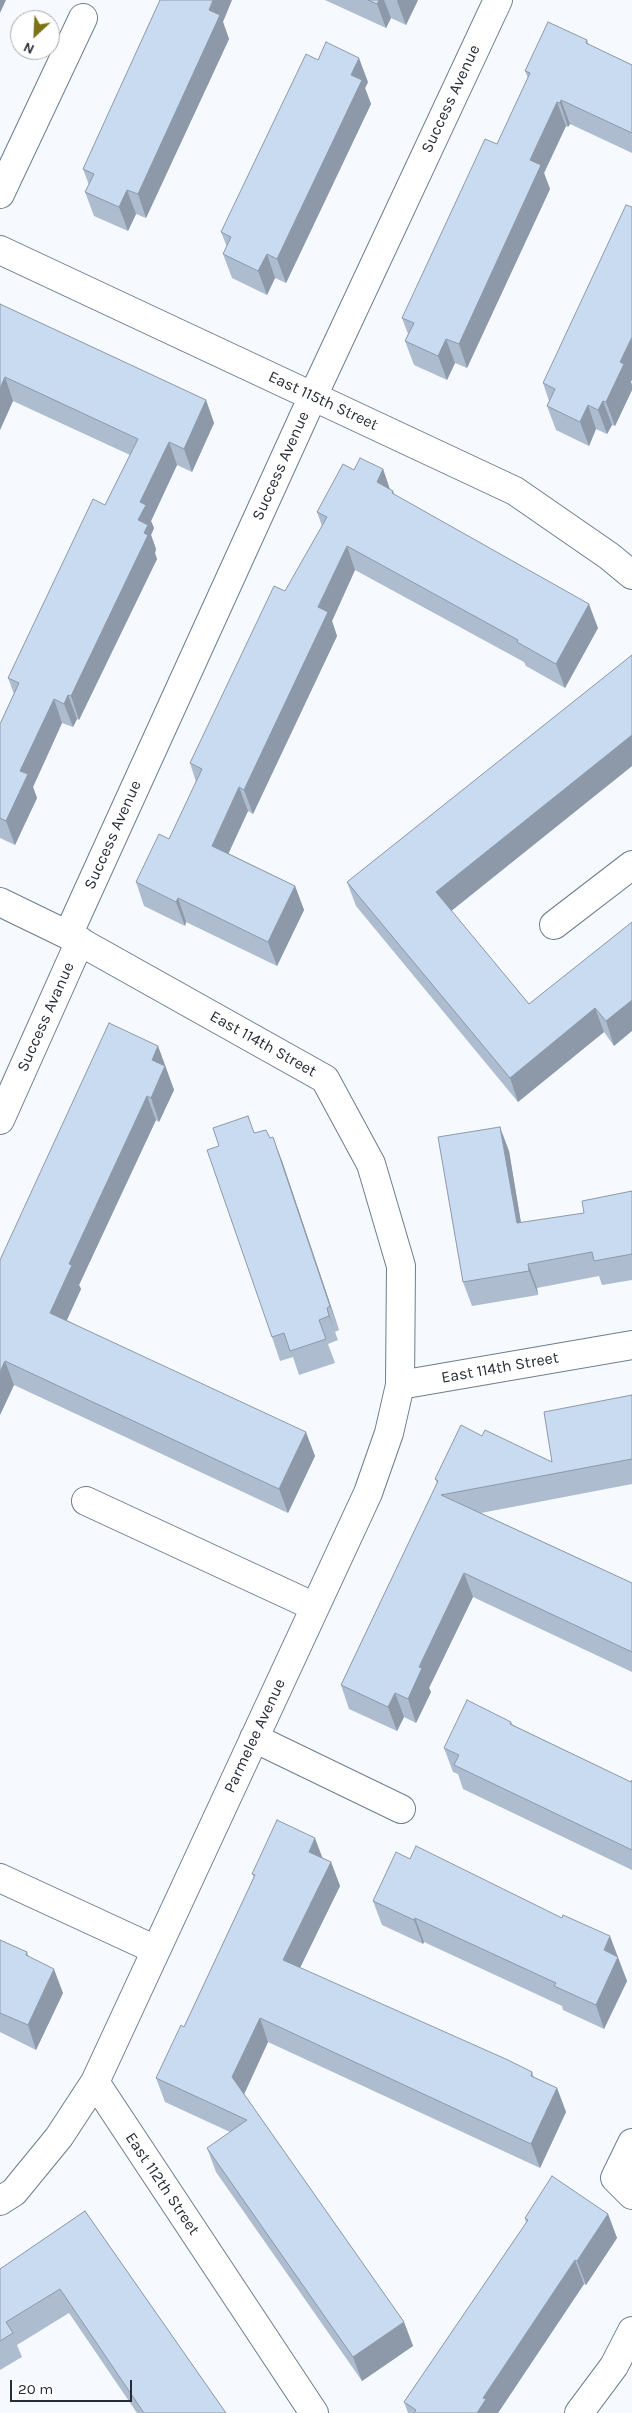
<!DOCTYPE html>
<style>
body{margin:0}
#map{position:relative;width:632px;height:2413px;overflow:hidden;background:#f6fafe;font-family:Karla,sans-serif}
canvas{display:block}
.north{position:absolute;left:10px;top:10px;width:50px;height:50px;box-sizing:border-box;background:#fff;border:1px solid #a8abae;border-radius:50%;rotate:205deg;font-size:14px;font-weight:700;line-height:20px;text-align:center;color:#262d35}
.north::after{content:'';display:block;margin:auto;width:18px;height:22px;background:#7b7314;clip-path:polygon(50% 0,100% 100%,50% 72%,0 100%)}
.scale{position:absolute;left:10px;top:2380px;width:122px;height:22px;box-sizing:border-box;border:2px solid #262d35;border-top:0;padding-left:6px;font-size:15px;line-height:18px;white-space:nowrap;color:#262d35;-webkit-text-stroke:4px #fff;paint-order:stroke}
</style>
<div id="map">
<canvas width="632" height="2413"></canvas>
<div class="north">N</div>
<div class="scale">20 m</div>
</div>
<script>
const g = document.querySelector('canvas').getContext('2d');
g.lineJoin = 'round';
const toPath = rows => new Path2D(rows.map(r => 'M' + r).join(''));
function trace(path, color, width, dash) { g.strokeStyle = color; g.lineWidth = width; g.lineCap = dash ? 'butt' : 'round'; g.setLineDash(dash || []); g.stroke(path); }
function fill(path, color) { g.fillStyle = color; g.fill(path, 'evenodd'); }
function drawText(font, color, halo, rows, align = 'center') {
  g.font = font + ' Karla,sans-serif'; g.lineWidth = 4; g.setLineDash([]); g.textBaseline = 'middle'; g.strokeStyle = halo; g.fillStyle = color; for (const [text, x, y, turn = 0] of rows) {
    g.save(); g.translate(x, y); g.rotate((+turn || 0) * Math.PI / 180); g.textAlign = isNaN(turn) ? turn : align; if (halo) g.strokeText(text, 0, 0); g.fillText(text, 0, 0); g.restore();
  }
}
const minor = toPath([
 [0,194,83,18],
 [0,250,515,491,609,556,632,575],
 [0,902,68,935,325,1079,371,1164,401,1266,400,1385,632,1345],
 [554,925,632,865],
 [68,935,313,396,498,0],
 [0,1120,80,941],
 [86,1501,315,1607],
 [254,1738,401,1809],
 [0,1878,156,1950],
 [95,2082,368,1493,389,1433,400,1385],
 [632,2143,615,2178,632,2195],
 [0,2201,14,2192,59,2137,95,2082,314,2413],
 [579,2413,614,2366,632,2331]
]);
const wall = toPath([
 [325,0,418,0,406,25,391,18,386,28],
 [223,22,229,39,146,218,136,214,128,231,94,216,85,192,89,185,83,169],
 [587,40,589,45,632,65,632,153,570,124,568,127,566,126,544,173,550,189,467,368,455,363,447,380,414,365,405,341,408,334,402,318,497,144,528,78,525,71],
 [368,82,365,88,371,104,286,283,275,278,267,295,232,278,223,254,227,247,221,232],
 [0,304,206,400,214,423,192,472,177,465,151,521,154,528,151,535,156,549,155,553,157,559,79,720,77,719,73,727,62,723,33,787,37,798,15,845,0,838,0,724,14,694,8,678,105,505,130,455,13,401,0,430],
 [631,382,632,385,632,390,615,426,612,425,607,434,596,429,589,446,556,430,547,406,549,401,543,383],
 [383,469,390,489,393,491,395,495,598,628,565,688,526,666,524,662,355,570,332,621,337,636,253,814,248,811,228,853,295,886,304,910,277,966,186,922,185,926,144,906,136,882,169,839,196,782,190,763,322,526,317,512,354,470],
 [632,655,632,766,451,911,529,1004,632,922,614,1046,604,1032,518,1102,356,906,347,882],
 [158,1046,174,1090,159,1122,156,1120,79,1285,81,1289,67,1320,315,1456,288,1513,14,1385,0,1415,0,1260],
 [255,1133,270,1138,282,1161,339,1330,335,1332,338,1340,328,1344,335,1363,299,1375,293,1357,280,1361,272,1337,219,1146],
 [509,1151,521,1223,584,1213,632,1191,632,1280,602,1285,599,1276,537,1288,538,1295,472,1306,463,1282],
 [632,1395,632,1484,481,1513,632,1583,632,1672,473,1597,429,1688,431,1692,416,1723,404,1717,397,1731,349,1709,341,1685,437,1483,435,1479,482,1436,552,1462],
 [511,1722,513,1725,631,1782,632,1780,632,1870,463,1789,458,1774,453,1772,444,1748],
 [323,1858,331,1862,340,1886,300,1968,532,2072,534,2077,557,2088,566,2112,540,2168,268,2042,244,2094,404,2322,413,2346,362,2381,216,2172,207,2148,230,2132,165,2102,156,2078,184,2027,254,1877,252,1874],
 [373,1901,617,1956,627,1981,604,2029,563,2010,562,2006,424,1942,423,1944,382,1925],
 [0,1940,27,1952,29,1957,63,1993,36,2050,0,2032],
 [85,2211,226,2413,137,2413,69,2313,17,2345,22,2357,0,2370,0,2269],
 [608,2214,617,2238,586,2285,584,2284,498,2413,408,2413,404,2402,526,2223,525,2218]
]);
const shadedWall = toPath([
 [0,0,6,0,0,13],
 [213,0,232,0,223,22,229,39,146,218,138,194],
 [379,0,384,0,391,18,386,28,377,4],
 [398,0,418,0,406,25,397,1],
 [359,58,368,82,365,88,371,104,286,283,277,259,351,75],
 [561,100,570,124,568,127,560,103],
 [557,102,566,126,544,173,550,189,467,368,459,344,530,160],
 [127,190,136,214,128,231,119,207],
 [267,254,275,278,267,295,258,271],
 [632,337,632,380,631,382,632,385,632,390,615,426,606,402,620,362],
 [446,339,455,363,447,380,438,356],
 [5,377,13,401,0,430,0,388],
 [206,400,214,423,192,472,184,449],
 [603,401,612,425,607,434,598,410],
 [588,405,596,429,589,446,580,422],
 [169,442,177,465,151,521,154,528,151,535,156,549,155,553,157,559,79,720,71,696,138,520,140,502],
 [383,469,391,493,377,482],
 [347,546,355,570,332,621,337,636,253,814,244,790,318,607],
 [589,604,598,628,565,688,556,664],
 [68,695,77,719,73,727,64,704],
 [54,699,62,723,33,787,37,798,15,845,6,821,20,771],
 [632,735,632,766,445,916,436,892],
 [239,787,248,811,221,870,212,846],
 [295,886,304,910,277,966,268,942],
 [178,898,186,922,185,926,176,902],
 [632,1000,632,1031,614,1046,606,1021],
 [595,1008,604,1032,518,1102,510,1078],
 [158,1046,174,1090,159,1122,151,1098,152,1060],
 [147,1096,156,1120,79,1285,81,1289,59,1337,50,1313,69,1264],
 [500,1127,509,1151,525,1247,517,1223],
 [273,1137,282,1161,339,1330,330,1306],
 [528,1264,537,1288,538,1295,529,1271],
 [327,1308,335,1332,338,1340,329,1316],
 [5,1361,14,1385,0,1415,0,1372],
 [306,1432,315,1456,288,1513,279,1489],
 [464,1573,473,1597,429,1688,431,1692,416,1723,408,1699,419,1667],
 [395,1693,404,1717,397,1731,388,1707],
 [315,1838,324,1862,309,1852],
 [331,1862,340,1886,292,1984,283,1960],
 [415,1918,424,1942,423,1944,414,1920],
 [610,1936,627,1981,604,2029,596,2005,604,1950],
 [54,1969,63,1993,36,2050,28,2025],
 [260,2018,268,2042,241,2101,232,2077],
 [557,2088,566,2112,540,2168,531,2144],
 [608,2214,617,2238,586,2285,577,2261],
 [575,2260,584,2284,498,2413,477,2413,483,2398],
 [404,2322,413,2346,362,2381,353,2357]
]);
const building = toPath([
 [160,0,213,0,209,10,220,15,138,194,127,190,119,207,85,192,94,174,83,169,160,0],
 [368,0,379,0,377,4,368,0],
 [548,22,587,40,586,43,632,65,632,133,561,100,560,103,557,102,530,160,541,165,459,344,446,339,438,356,405,341,414,323,402,318,485,139,497,144,530,73,525,71,548,22],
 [326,42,359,58,351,75,362,80,277,259,267,254,258,271,223,254,231,237,221,232,306,54,318,60,326,42],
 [626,205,632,207,632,337,620,362,624,364,606,402,603,401,598,410,588,405,580,422,547,406,555,389,543,383,626,205],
 [0,304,206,400,184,449,169,442,140,502,146,505,138,520,148,525,144,533,148,535,71,696,68,695,64,704,54,699,20,771,28,774,6,821,0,818,0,724,19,683,8,678,93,499,105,505,138,439,5,377,0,388,0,304],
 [360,458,383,469,377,482,393,491,392,493,589,604,556,664,517,642,518,640,347,546,318,607,328,612,244,790,239,787,212,846,295,886,268,942,178,898,176,902,136,882,159,834,169,839,202,769,190,763,274,586,285,591,327,517,317,512,343,464,354,470,360,458],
 [632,655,632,735,436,892,529,1004,632,922,632,1000,606,1021,595,1008,510,1078,347,882,632,655],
 [109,1023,158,1046,152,1060,165,1066,151,1098,147,1096,69,1264,72,1265,50,1313,306,1432,279,1489,5,1361,0,1372,0,1260,109,1023],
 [248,1116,254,1133,266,1130,270,1138,273,1137,330,1306,327,1308,329,1316,319,1320,326,1339,290,1351,284,1333,272,1337,207,1150,219,1146,213,1128,248,1116],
 [500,1127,517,1223,584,1213,582,1201,632,1191,632,1254,594,1261,592,1252,528,1264,529,1271,463,1282,438,1137,500,1127],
 [632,1395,632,1459,441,1495,632,1583,632,1652,464,1573,419,1667,422,1668,408,1699,395,1693,388,1707,341,1685,438,1481,435,1479,461,1425,482,1436,485,1430,552,1462,544,1412,632,1395],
 [467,1700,511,1722,510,1724,631,1782,632,1780,632,1850,454,1765,459,1755,444,1748,467,1700],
 [277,1820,315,1838,309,1852,331,1862,283,1960,508,2060,532,2072,531,2076,557,2088,531,2144,260,2018,232,2077,404,2322,353,2357,207,2148,247,2120,156,2078,181,2025,184,2027,255,1875,252,1874,277,1820],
 [416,1846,562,1918,563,1915,610,1936,604,1950,618,1957,596,2005,554,1986,556,1983,415,1918,414,1920,373,1901,396,1852,410,1859,416,1846],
 [0,1940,27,1952,26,1955,54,1969,28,2025,0,2013,0,1940],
 [552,2176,608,2214,577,2261,575,2260,483,2398,486,2399,477,2413,414,2413,416,2410,404,2402,528,2220,525,2218,552,2176],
 [85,2211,226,2413,144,2413,60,2289,6,2322,13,2333,0,2341,0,2269,85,2211]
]);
const streetNames = [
 ["Success Avenue",451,99,-65],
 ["East 115th Street",323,401,25],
 ["Success Avenue",281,466,-66],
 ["Success Avenue",113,835,-66],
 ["Success Avanue",46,1017,-66],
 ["East 114th Street",263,1044,29],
 ["East 114th Street",500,1368,-10],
 ["Parmelee Avenue",255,1736,-65],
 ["East 112th Street",162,2184,56]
];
trace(minor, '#6d7d90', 30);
trace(minor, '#fff', 28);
fill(wall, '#adbccf');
fill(shadedWall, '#8d99a9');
fill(building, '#c9dbf1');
trace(building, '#8d99a9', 1);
drawText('16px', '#262d35', '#fff', streetNames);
</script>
